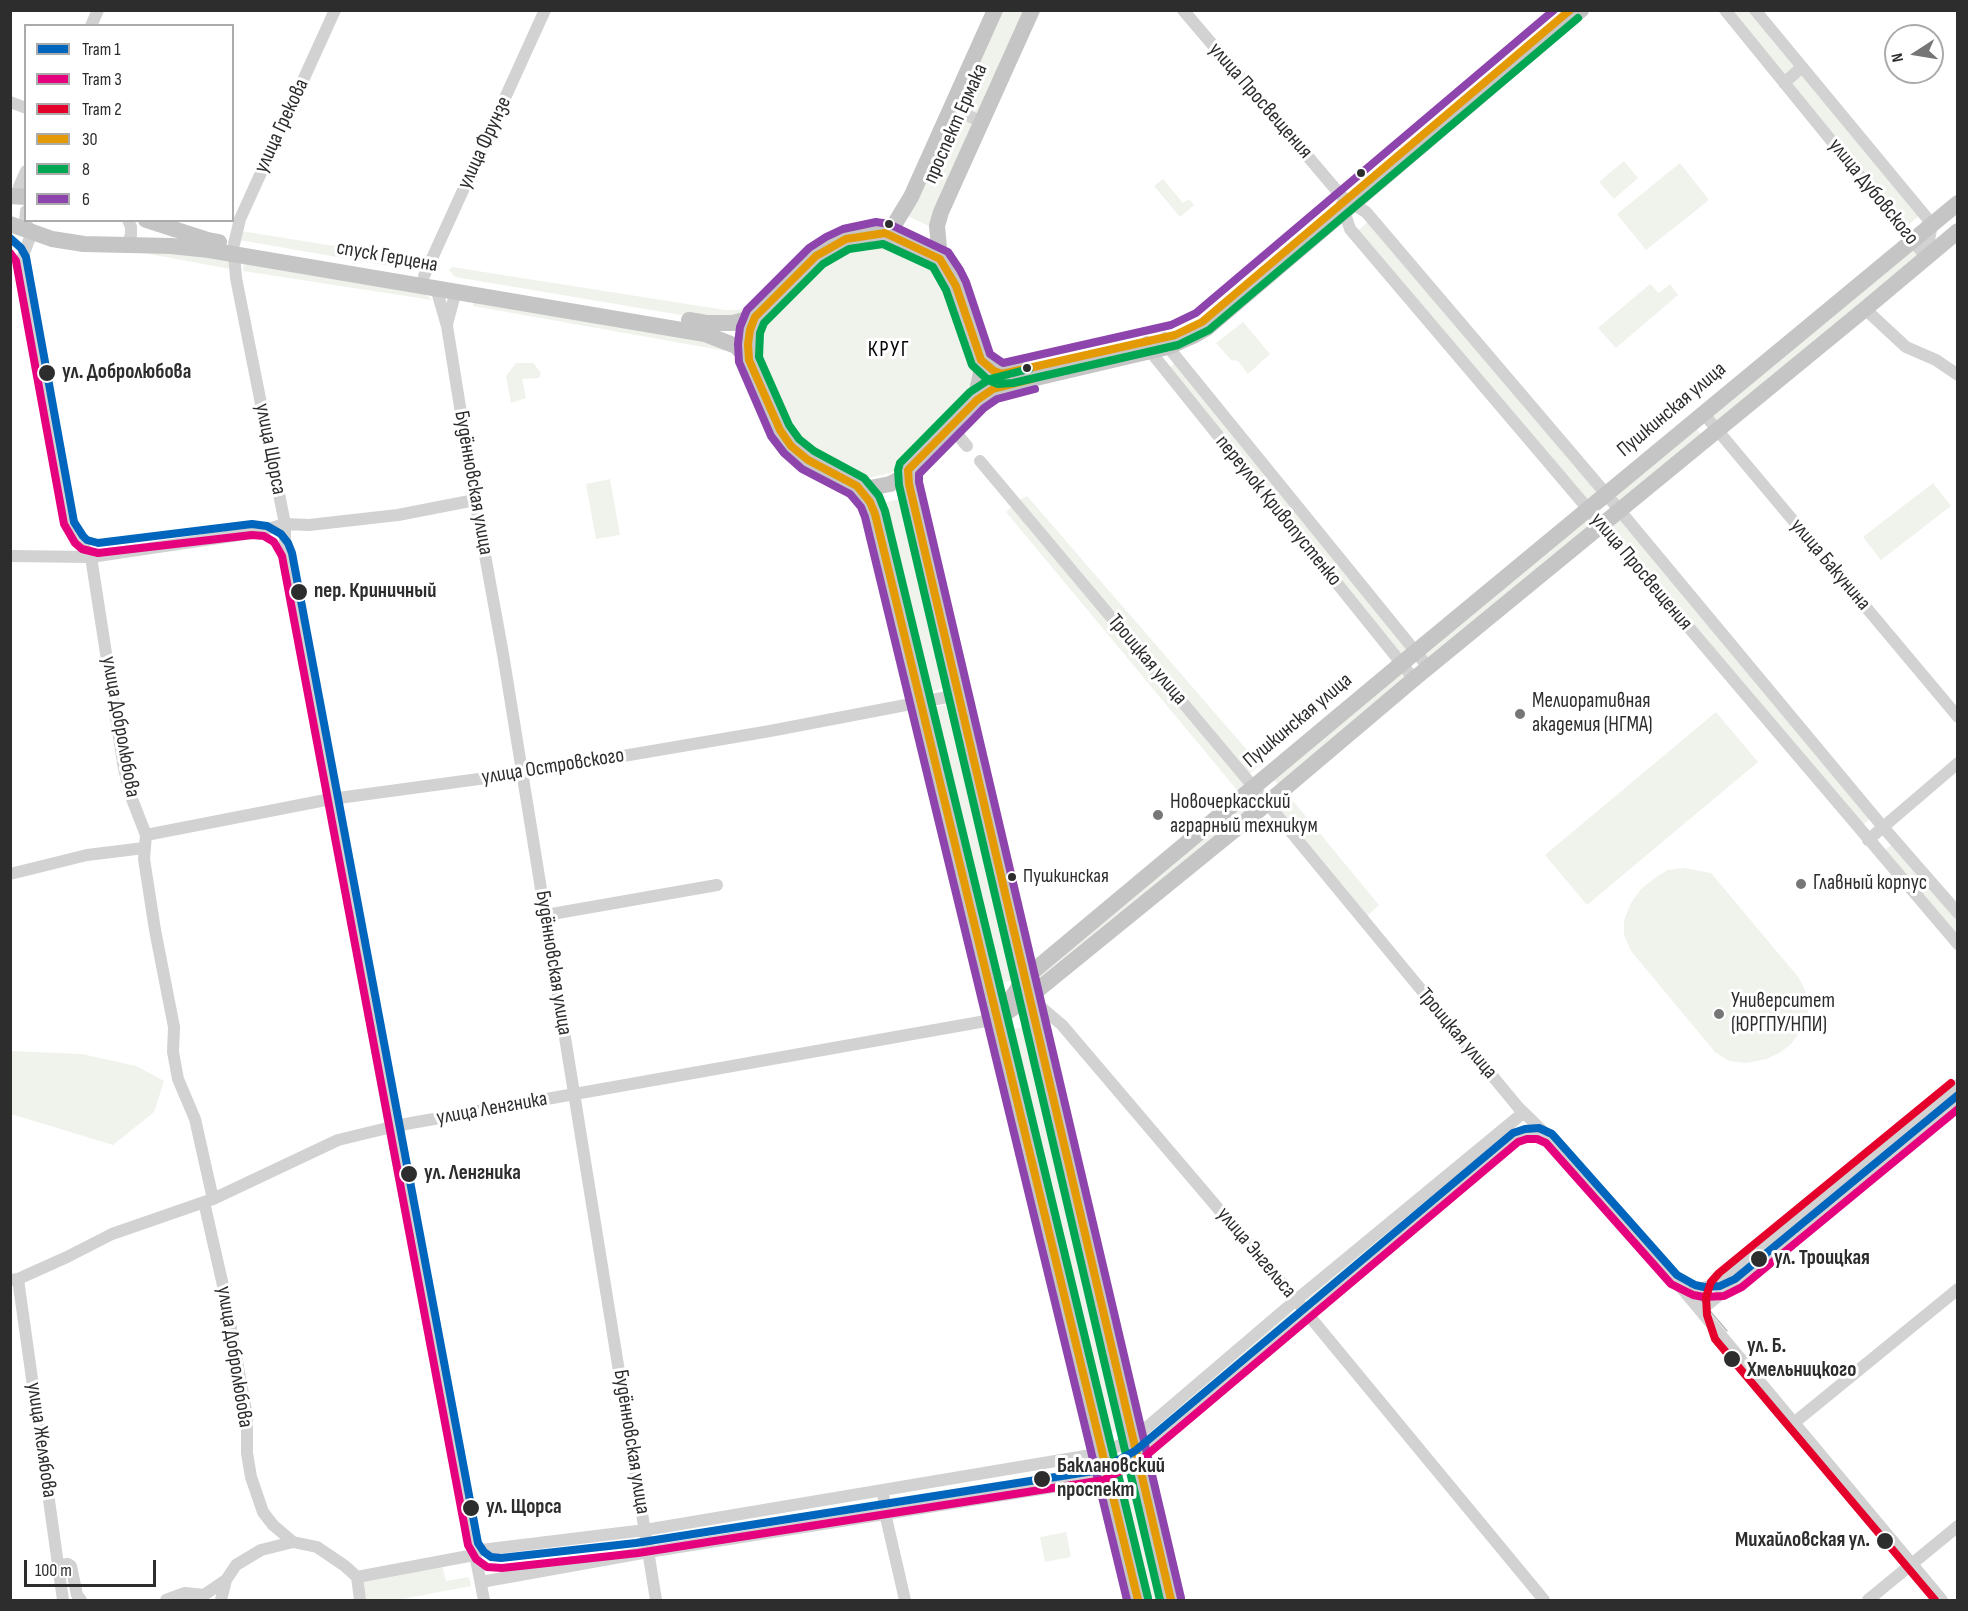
<!DOCTYPE html>
<meta charset="utf-8">
<style>
body{margin:0}
#map{position:relative;width:1968px;height:1611px;overflow:hidden;background:#fff;font-family:"Sofia Sans Condensed",sans-serif}
canvas{display:block}
.frame{position:absolute;inset:0;border:12px solid #2d2d2d;pointer-events:none}
.legend{position:absolute;left:24px;top:24px;width:210px;height:198px;box-sizing:border-box;background:#fff;border:2px solid #ababab;margin:0;padding:8px 10px;list-style:none;font-size:18px;color:#2d2d2d}
.legend li{display:flex;align-items:center;gap:12px;height:30px}
.legend b{width:30px;border:2px solid #ababab}
.north{position:absolute;left:1884px;top:24px;width:60px;height:60px;box-sizing:border-box;background:#fff;border:2px solid #ababab;border-radius:50%;rotate:258deg;font-size:16px;font-weight:700;line-height:24px;text-align:center;color:#2d2d2d}
.north::after{content:'';display:block;margin:auto;width:21px;height:27px;background:#767676;clip-path:polygon(50% 0,100% 100%,50% 72%,0 100%)}
.scale{position:absolute;left:24px;top:1560px;width:132px;height:27px;box-sizing:border-box;border:3px solid #2d2d2d;border-top:0;padding-left:8px;font-size:18px;line-height:21px;white-space:nowrap;color:#2d2d2d;-webkit-text-stroke:4px #fff;paint-order:stroke}
</style>
<div id="map">
<canvas width="1968" height="1611"></canvas>
<div class="frame"></div>
<ul class="legend">
<li><b style="height:8px;background:#0065bd"></b>Tram 1</li>
<li><b style="height:8px;background:#e5007d"></b>Tram 3</li>
<li><b style="height:8px;background:#e4002b"></b>Tram 2</li>
<li><b style="height:8px;background:#e39a04"></b>30</li>
<li><b style="height:8px;background:#00a651"></b>8</li>
<li><b style="height:8px;background:#8e44ad"></b>6</li>
</ul>
<div class="north">N</div>
<div class="scale">100 m</div>
</div>
<script>
const g = document.querySelector('canvas').getContext('2d');
g.lineJoin = 'round';
function fill(path, color) { g.fillStyle = color; g.fill(path, 'evenodd'); }
const toPath = rows => new Path2D(rows.map(r => 'M' + r).join(''));
function trace(path, color, width, dash) { g.strokeStyle = color; g.lineWidth = width; g.lineCap = dash ? 'butt' : 'round'; g.setLineDash(dash || []); g.stroke(path); }
function drawText(font, color, halo, rows, align = 'center') {
  g.font = font + ' "Sofia Sans Condensed",sans-serif'; g.lineWidth = 6; g.setLineDash([]); g.textBaseline = 'middle'; g.strokeStyle = halo; g.fillStyle = color; for (const [text, x, y, turn = 0] of rows) {
    g.save(); g.translate(x, y); g.rotate((+turn || 0) * Math.PI / 180); g.textAlign = isNaN(turn) ? turn : align; if (halo) g.strokeText(text, 0, 0); g.fillText(text, 0, 0); g.restore();
  }
}
const green = toPath([
 [1001,11,1029,11,931,227,907,216],
 [1731,11,1748,11,1795,68,1785,76],
 [1801,72,1919,216,1908,225,1790,81],
 [1624,161,1638,178,1614,199,1599,182],
 [1680,163,1709,200,1646,250,1617,214],
 [1163,179,1183,203,1189,199,1194,205,1180,217,1154,186],
 [1368,222,1601,491,1585,503,1356,232],
 [241,231,427,261,423,268,412,270,239,240],
 [882,240,938,267,946,276,975,356,971,392,903,466,891,473,867,478,857,478,814,454,796,439,786,425,757,360,754,343,760,322,821,262,831,254,850,245],
 [1913,249,1919,257,1716,423,1710,416],
 [144,253,185,254,228,259,230,269],
 [244,262,422,290,432,300,243,271],
 [452,267,725,310,737,310,759,305,749,315,705,319,455,277,449,270],
 [1650,284,1659,293,1670,284,1678,295,1616,348,1598,328],
 [473,298,704,337,726,351,473,306],
 [1243,322,1270,354,1248,374,1238,361,1231,360,1216,343],
 [1177,361,1409,650,1401,656,1168,369],
 [516,363,533,363,541,373,539,378,522,379,526,398,511,403,506,376],
 [1695,427,1702,436,1619,503,1612,494],
 [610,479,620,535,596,539,586,484],
 [1933,483,1951,506,1881,560,1863,537],
 [1027,496,1260,765,1248,775,1018,501],
 [904,498,949,687,928,692,883,503],
 [1013,506,1247,782,1237,790,1006,512],
 [1586,515,1595,526,1427,664,1418,653],
 [1622,517,1872,817,1860,827,1607,528],
 [1401,669,1409,678,1280,787,1271,777],
 [953,703,1018,979,997,984,932,708],
 [1716,712,1758,762,1587,905,1545,855],
 [1249,796,1257,805,1036,987,1029,979],
 [1289,796,1379,905,1367,916,1275,808],
 [1893,843,1957,918,1957,944,1882,853],
 [1684,868,1711,873,1799,978,1808,997,1808,1013,1801,1030,1791,1044,1781,1052,1767,1059,1746,1063,1729,1061,1715,1052,1631,951,1624,935,1624,920,1631,903,1641,889,1656,877,1668,870],
 [1030,1025,1126,1425,1106,1436,1010,1030],
 [11,1051,82,1054,136,1066,164,1081,154,1112,113,1145,11,1114],
 [1509,1127,1514,1133,1307,1309,1301,1301],
 [1288,1311,1295,1319,1146,1445,1143,1435],
 [1138,1484,1166,1600,1144,1600,1118,1488],
 [1066,1532,1071,1557,1045,1562,1040,1537],
 [442,1566,446,1581,469,1577,471,1586,397,1600,366,1600,362,1582]
]);
const minor = toPath([
 [1183,10,1338,192,1346,200,1366,212,1601,488,1883,827,1958,913],
 [1725,10,1926,257],
 [1755,10,1932,224,1926,257],
 [91,26,98,10],
 [1784,83,1802,67],
 [10,102,26,108],
 [951,108,982,122],
 [17,196,19,187,26,171],
 [1342,204,1350,229,1958,944],
 [234,244,240,219,335,10],
 [122,246,128,242,131,235,131,227,128,220],
 [234,254,236,278,285,524,285,547,391,1127,484,1600],
 [23,256,68,515,74,532,91,557,124,769,132,799,146,835,144,859,155,930,174,1027,173,1052,178,1079,195,1119,213,1199],
 [23,256,32,232,25,223,26,211],
 [424,276,545,10],
 [436,288,447,326,475,500,503,654,656,1600],
 [1865,309,1906,347,1936,360,1958,375],
 [447,324,456,291],
 [1165,338,1168,347,1428,667],
 [1147,342,1150,351,1414,679],
 [1703,413,1958,717],
 [950,426,967,446],
 [980,461,1267,803,1518,1107,1557,1145,1684,1291,1942,1600],
 [10,556,91,557,252,533,285,524,309,525,398,515,475,500],
 [146,835,331,799,523,773,770,731,958,695],
 [1868,840,1958,763],
 [10,874,87,855,144,848],
 [546,915,717,885],
 [1029,997,1062,1025,1296,1300,1544,1600],
 [204,1202,224,1290,247,1416,247,1453,251,1477,263,1512,273,1525,293,1542],
 [18,1279,63,1600],
 [10,1280,18,1279,67,1257,112,1234,213,1199,338,1140,400,1125,997,1019],
 [1694,1302,1699,1306,1706,1306,1958,1099],
 [1699,1307,1696,1294,1700,1289,1715,1284,1958,1085],
 [1795,1422,1958,1289],
 [883,1490,885,1513,905,1600],
 [473,1551,645,1530,1103,1453,1133,1439,1296,1300,1523,1113],
 [58,1565,68,1564,71,1566,77,1595,81,1600],
 [357,1577,474,1555],
 [481,1582,648,1552,1109,1478,1137,1458,1514,1135,1525,1133,1537,1134,1546,1139],
 [166,1600,185,1593,204,1595,226,1580],
 [221,1600,226,1580,236,1565,261,1550,293,1542,317,1547,345,1566,357,1577,360,1600],
 [1868,1600,1958,1526]
]);
const major = toPath([
 [10,196,26,197],
 [146,220,208,240,219,242],
 [10,224,52,239,84,244,171,246,209,250,705,334,736,346,749,360],
 [876,233,885,233,910,244,940,259,946,267,956,286,978,348,981,360,981,373,977,391,965,410,900,479,890,484,870,488,857,486,808,460,791,446,780,430,749,360,748,344,750,330,755,317,816,256,831,246,846,239,876,233],
 [885,233,894,225,911,197,995,10],
 [940,259,937,226,941,212,1032,10],
 [689,320,706,323,733,323,755,317],
 [981,360,994,371,1002,374,1026,370],
 [965,410,985,394,1002,386,1168,347,1193,336,1207,328,1581,10],
 [908,470,913,504,1171,1600],
 [857,486,870,502,875,514,1138,1600],
 [1006,1013,1029,997,1259,810,1414,679,1865,309,1958,231],
 [997,1019,1025,978,1401,664,1958,203]
]);
const tram = toPath([
 [1672,1266,1727,1331]
]);
const bus1 = toPath([
 [1032,379,993,389,977,400,908,470,909,484,1171,1600],
 [1138,1600,875,514,870,502,857,486,808,460,791,446,780,430,749,360,748,344,750,330,755,317,816,256,846,239,885,233,940,259,956,286,981,360,994,371,1002,374,1175,335,1202,322,1570,10]
]);
const bus2 = toPath([
 [1029,369,990,379,970,392,900,463,898,470,899,485,1160,1600],
 [1148,1598,885,511,879,496,864,478,814,451,799,439,789,425,759,357,760,333,764,323,823,264,849,249,883,244,933,267,946,290,972,365,988,380,998,384,1013,383,1178,345,1209,330,1578,18]
]);
const bus3 = toPath([
 [1035,389,997,399,984,408,919,474,919,482,1181,1598],
 [1127,1600,865,517,861,507,850,494,802,469,784,453,771,436,739,362,738,344,740,327,747,310,809,248,826,237,843,229,876,222,889,224,948,252,960,270,966,282,990,354,1003,363,1171,325,1196,313,1554,10]
]);
const tram1 = toPath([
 [10,238,21,248,26,257,74,522,83,536,87,540,98,543,252,524,267,526,281,534,288,543,292,553,478,1543,484,1552,491,1557,501,1558,636,1543,1100,1470,1135,1451,1513,1133,1525,1129,1539,1128,1552,1134,1677,1275,1695,1285,1704,1287,1720,1286,1735,1279,1958,1095]
]);
const tram2 = toPath([
 [10,253,16,261,64,524,75,543,82,549,98,553,252,535,264,536,274,542,282,556,468,1545,476,1559,487,1567,502,1568,638,1553,1104,1480,1142,1459,1518,1142,1527,1139,1537,1139,1546,1143,1671,1284,1693,1295,1704,1297,1724,1296,1742,1287,1958,1109]
]);
const tram3 = toPath([
 [1935,1600,1715,1339,1707,1315,1706,1297,1711,1282,1719,1273,1951,1083]
]);
const markers = [
 [1361,173,5,"#2d2d2d"],
 [889,224,5,"#2d2d2d"],
 [1027,368,5,"#2d2d2d"],
 [47,373,9,"#2d2d2d"],
 [299,592,9,"#2d2d2d"],
 [1520,714,6,"#767676"],
 [1158,815,6,"#767676"],
 [1012,877,5,"#2d2d2d"],
 [1801,884,6,"#767676"],
 [1719,1014,6,"#767676"],
 [409,1174,9,"#2d2d2d"],
 [1759,1259,9,"#2d2d2d"],
 [1732,1359,9,"#2d2d2d"],
 [1042,1479,9,"#2d2d2d"],
 [471,1508,9,"#2d2d2d"],
 [1885,1541,9,"#2d2d2d"]
];
const busNames = [
 ["Пушкинская",1023,877]
];
const streetNames = [
 ["улица Просвещения",1260,101,49],
 ["проспект Ермака",956,124,-66],
 ["улица Грекова",282,126,-65],
 ["улица Фрунзе",485,143,-65],
 ["улица Дубовского",1873,192,51],
 ["спуск Герцена",387,257,10],
 ["Пушкинская улица",1672,410,-40],
 ["улица Щорса",270,449,79],
 ["Будённовская улица",473,483,80],
 ["переулок Кривопустенко",1278,511,51],
 ["улица Бакунина",1830,565,50],
 ["улица Просвещения",1641,572,50],
 ["Троицкая улица",1147,660,50],
 ["Пушкинская улица",1298,721,-40],
 ["улица Добролюбова",120,727,80],
 ["улица Островского",553,767,-9],
 ["Будённовская улица",553,963,81],
 ["Троицкая улица",1457,1034,50],
 ["улица Ленгника",492,1109,-10],
 ["улица Энгельса",1256,1253,50],
 ["улица Добролюбова",234,1357,81],
 ["улица Желябова",41,1440,82],
 ["Будённовская улица",631,1442,81]
];
const stopNames = [
 ["ул. Добролюбова",62,373],
 ["пер. Криничный",314,592],
 ["ул. Ленгника",424,1174],
 ["ул. Троицкая",1774,1259],
 ["ул. Б.",1747,1347],
 ["Хмельницкого",1747,1371],
 ["Баклановский",1057,1467],
 ["проспект",1057,1491],
 ["ул. Щорса",486,1508],
 ["Михайловская ул.",1870,1541,"right"]
];
const poiNames = [
 ["Мелиоративная",1532,702],
 ["академия (НГМА)",1532,726],
 ["Новочеркасский",1170,803],
 ["аграрный техникум",1170,827],
 ["Главный корпус",1813,884],
 ["Университет",1731,1002],
 ["(ЮРГПУ/НПИ)",1731,1026]
];
const neighbourhoodNames = [
 ["КРУГ",889,350]
];
fill(green, '#eff3ec');
trace(minor, '#d2d2d2', 12);
trace(major, '#c5c5c5', 16);
trace(tram, '#b9b9b9', 1.5);
trace(bus1, '#e39a04', 8);
trace(bus2, '#00a651', 8);
trace(bus3, '#8e44ad', 8);
trace(tram1, '#0065bd', 8);
trace(tram2, '#e5007d', 8);
trace(tram3, '#e4002b', 8);
for (const [x, y, r, color] of markers) { const dot = new Path2D(); dot.arc(x, y, r, 0, 2 * Math.PI); g.fillStyle = color; g.fill(dot); trace(dot, '#fff', 2); }
drawText('20px', '#2d2d2d', '#fff', busNames, 'left');
drawText('21px', '#2d2d2d', '#fff', streetNames);
drawText('bold 21px', '#2d2d2d', '#fff', stopNames, 'left');
drawText('21px', '#2d2d2d', '#fff', poiNames, 'left');
g.letterSpacing = '1.5px';
drawText('22px', '#000', '#fff', neighbourhoodNames);
g.letterSpacing = '0px';
</script>
